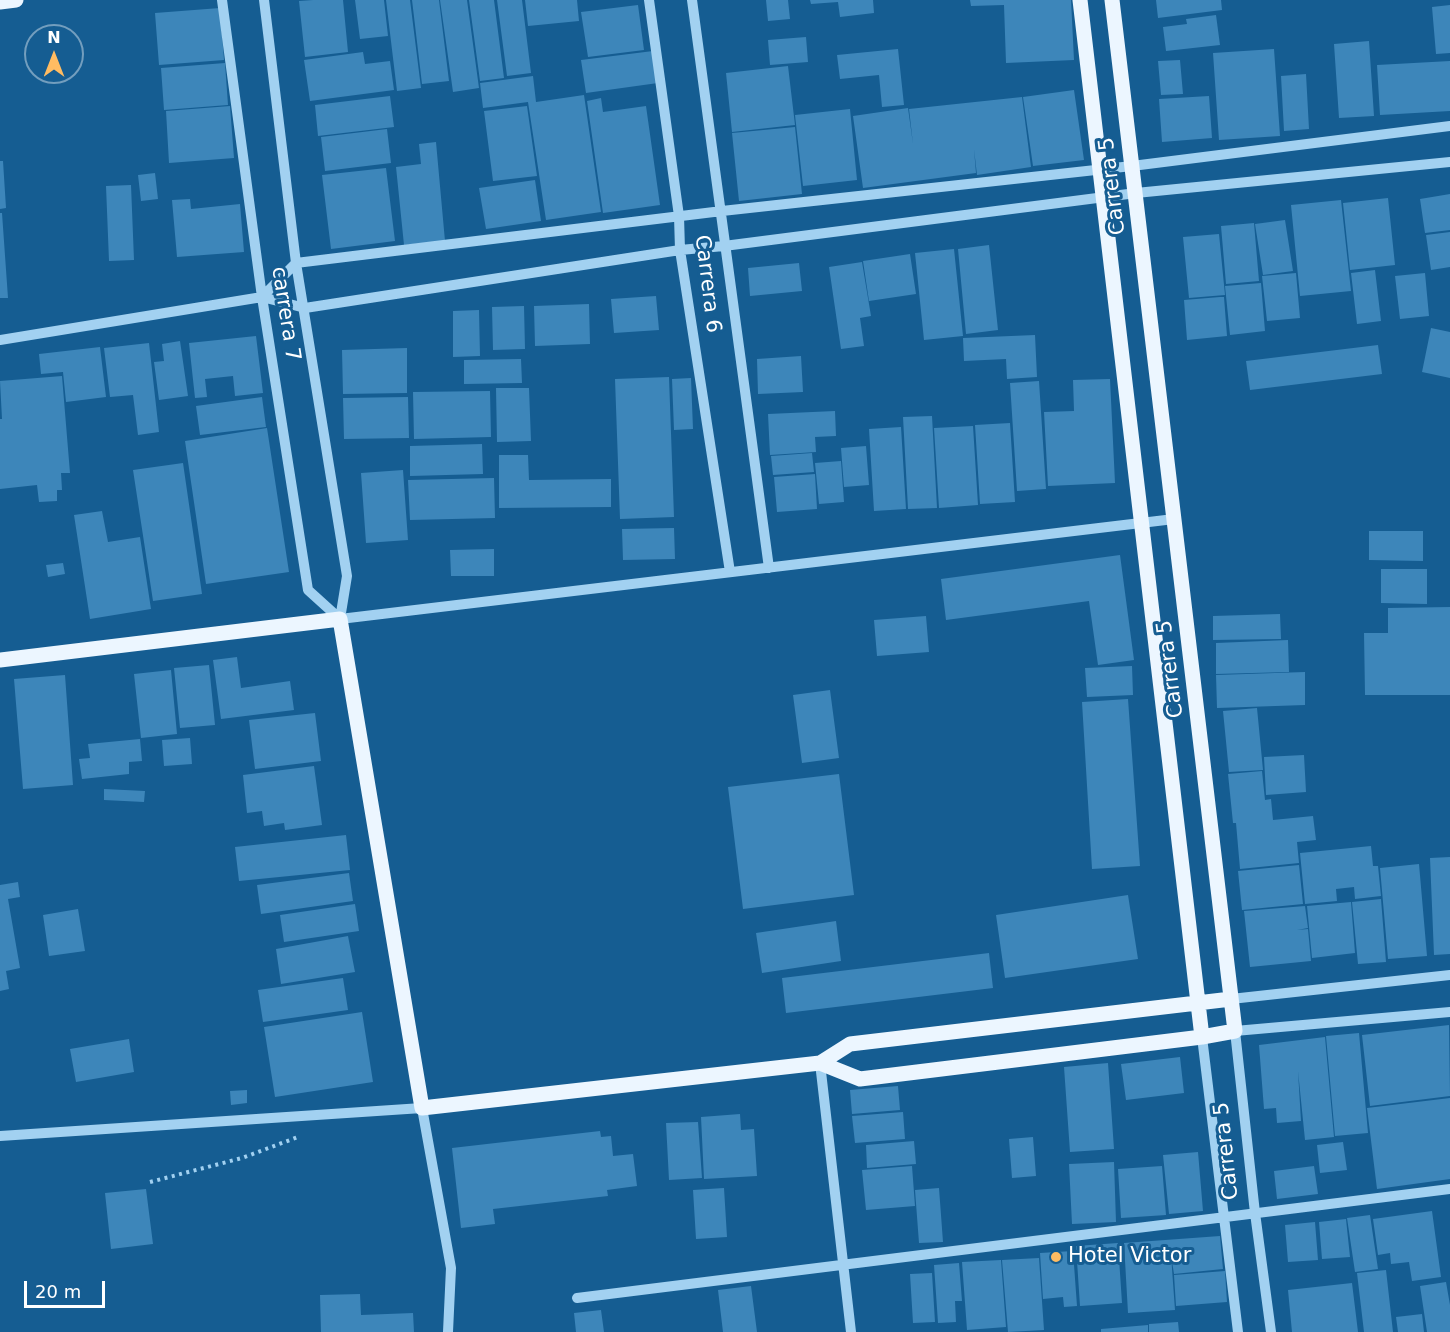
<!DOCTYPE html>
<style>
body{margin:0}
#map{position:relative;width:1450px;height:1332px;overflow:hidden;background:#155d92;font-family:"DejaVu Sans",sans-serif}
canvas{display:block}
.north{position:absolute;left:24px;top:24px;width:60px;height:60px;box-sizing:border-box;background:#155d92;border:2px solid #739ebe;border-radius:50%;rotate:0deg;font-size:16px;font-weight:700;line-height:24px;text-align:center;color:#fff}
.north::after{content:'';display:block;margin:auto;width:21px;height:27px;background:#ffbc62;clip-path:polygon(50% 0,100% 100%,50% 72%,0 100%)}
.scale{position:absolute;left:24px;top:1281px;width:81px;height:27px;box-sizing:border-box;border:3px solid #fff;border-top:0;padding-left:8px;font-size:18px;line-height:21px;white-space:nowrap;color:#fff;-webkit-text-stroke:4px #155d92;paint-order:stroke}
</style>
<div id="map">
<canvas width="1450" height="1332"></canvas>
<div class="north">N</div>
<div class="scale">20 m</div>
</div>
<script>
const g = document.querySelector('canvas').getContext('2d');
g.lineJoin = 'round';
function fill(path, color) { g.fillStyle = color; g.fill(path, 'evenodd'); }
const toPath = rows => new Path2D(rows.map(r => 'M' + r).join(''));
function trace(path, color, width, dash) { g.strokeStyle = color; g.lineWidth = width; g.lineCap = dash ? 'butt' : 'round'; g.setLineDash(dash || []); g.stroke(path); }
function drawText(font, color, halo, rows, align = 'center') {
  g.font = font + ' "DejaVu Sans",sans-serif'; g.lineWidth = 6; g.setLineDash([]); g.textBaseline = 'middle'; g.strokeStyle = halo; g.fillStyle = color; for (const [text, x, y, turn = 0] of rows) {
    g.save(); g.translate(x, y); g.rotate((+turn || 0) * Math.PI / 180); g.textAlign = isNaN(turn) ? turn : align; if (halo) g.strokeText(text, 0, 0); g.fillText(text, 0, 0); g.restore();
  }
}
const building = toPath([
 [313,0,343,0,348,52,305,57,299,1],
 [355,0,384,0,388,36,360,39],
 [386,0,410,0,421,88,397,91],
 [412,0,439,0,449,81,422,84],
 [440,0,467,0,479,88,453,92],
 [469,0,494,0,504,78,480,81],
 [497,0,522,0,531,73,507,76],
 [525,0,577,0,579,21,528,26],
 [766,0,788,0,790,19,768,21],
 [810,0,873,0,874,13,840,17,838,2,811,4],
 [970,0,1071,0,1074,60,1006,63,1004,5,971,6],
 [1156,0,1221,0,1222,10,1158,18],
 [638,5,644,50,588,57,581,12],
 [1450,5,1450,53,1436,54,1432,7],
 [220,8,224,60,159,65,155,13],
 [1216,15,1220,45,1166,51,1163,27,1187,24,1186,19],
 [806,37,808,62,770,65,768,40],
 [1369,41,1374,116,1339,118,1334,44],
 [898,49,904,105,882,107,879,75,840,79,837,55],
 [1274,49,1280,136,1219,140,1213,53],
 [653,51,658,83,586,93,581,60],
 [363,52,365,64,390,61,394,90,310,101,304,60],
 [1180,60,1183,94,1161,95,1158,61],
 [1450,61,1450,111,1380,115,1377,65],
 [225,63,228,105,164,110,161,68],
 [788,66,795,125,732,132,726,73],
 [1306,74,1309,129,1284,131,1281,76],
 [533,76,536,102,584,95,601,212,546,220,528,102,483,108,480,83],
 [1074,90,1084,160,1033,166,1023,97],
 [390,96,394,127,318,136,315,105],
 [1209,96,1212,138,1162,142,1159,99],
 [1022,97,1031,167,977,175,974,149,976,173,863,188,853,116,908,108,913,144,909,109],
 [601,98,603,112,646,106,660,205,603,213,587,101],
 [230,106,234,158,169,163,166,111],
 [527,106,537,176,493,181,484,111],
 [850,109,857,180,803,186,795,115],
 [795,127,802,194,739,201,732,133],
 [387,129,391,163,325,171,321,137],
 [436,142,445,241,404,245,396,167,421,164,419,144],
 [0,161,3,161,6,208,0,209],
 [386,168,395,241,331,249,322,175],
 [155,173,158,199,141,201,138,175],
 [535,180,541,221,486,229,479,188],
 [131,185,134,260,109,261,106,186],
 [1450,194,1450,230,1425,233,1420,199],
 [1388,198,1395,265,1350,270,1343,203],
 [190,199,191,209,240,204,244,252,177,257,172,200],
 [1341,200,1351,291,1300,296,1291,205],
 [0,213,2,213,8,298,0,298],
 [1285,220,1293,271,1263,275,1255,224],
 [1254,223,1259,281,1226,284,1221,226],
 [1450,232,1450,267,1431,270,1426,235],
 [1219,234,1225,295,1189,298,1183,237],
 [989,245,998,330,966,334,958,249],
 [954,249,963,336,924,340,915,253],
 [910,254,916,294,869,301,863,261],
 [862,262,871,316,860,318,864,346,841,349,829,267],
 [799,263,802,291,750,296,748,268],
 [1375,270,1381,321,1357,324,1351,273],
 [1296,273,1300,318,1267,321,1262,276],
 [1425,273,1429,316,1400,319,1395,276],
 [1261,283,1265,331,1230,335,1225,286],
 [656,296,659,330,614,333,611,299],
 [1220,297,1224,297,1227,336,1187,340,1184,300],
 [589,304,590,344,535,346,534,306],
 [524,306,525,349,493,350,492,307],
 [479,310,480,356,453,357,453,311],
 [1431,328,1450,332,1450,378,1422,372],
 [1035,335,1037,377,1007,379,1006,359,964,361,963,338],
 [256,336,263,393,235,396,233,376,205,379,207,397,195,398,189,343],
 [180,341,188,396,159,400,154,362,164,361,162,344],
 [149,343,159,432,138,435,133,395,110,397,104,348],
 [1378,345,1382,374,1250,390,1246,361],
 [100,347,106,397,66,402,63,372,41,374,39,354],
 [407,348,407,393,343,394,342,350],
 [801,356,803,392,758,394,757,359],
 [521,359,522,383,464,384,464,360],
 [62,376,70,473,61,473,62,490,57,490,57,501,39,502,37,485,0,489,0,419,2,419,0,381],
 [669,377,674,517,620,519,615,379],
 [691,378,693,429,674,430,672,379],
 [1110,379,1115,483,1048,486,1044,412,1074,411,1073,380],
 [1039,381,1046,489,1017,491,1010,383],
 [496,388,529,388,531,441,497,442],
 [490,391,491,437,414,439,413,392],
 [262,397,266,427,200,435,196,406],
 [408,397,409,438,344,439,343,398],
 [835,411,836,436,815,437,816,452,770,455,768,414],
 [932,416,937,508,908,509,903,417],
 [1010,423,1015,502,980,504,975,425],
 [973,426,978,505,939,508,934,428],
 [901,427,906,509,874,511,869,429],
 [267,428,289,572,206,584,185,441],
 [482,444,483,474,410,476,410,446],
 [866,446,869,485,844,487,841,448],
 [812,453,814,472,773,475,771,456],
 [499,455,528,455,529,480,611,479,611,507,499,508],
 [841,461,844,502,819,504,815,463],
 [183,463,202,594,153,601,133,470],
 [403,470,408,540,366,543,361,473],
 [815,474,817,509,777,512,774,477],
 [494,478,495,518,410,520,408,480],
 [102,511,108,542,140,537,151,609,90,619,74,515],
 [674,528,675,559,623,560,622,529],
 [1369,531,1423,531,1423,561,1369,560],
 [494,549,494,576,451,576,450,550],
 [1120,555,1134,660,1098,665,1089,601,946,620,941,579],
 [63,563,65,574,48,577,46,565],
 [1381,569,1427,569,1427,604,1381,603],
 [1450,607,1450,695,1365,695,1364,633,1388,633,1388,608],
 [1280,614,1281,639,1213,640,1213,616],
 [926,616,929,652,877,656,874,620],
 [1288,640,1289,672,1216,674,1216,643],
 [237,657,241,688,290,681,294,710,221,719,213,660],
 [209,665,215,725,180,728,174,668],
 [1132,666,1133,695,1087,697,1085,668],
 [171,670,177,734,141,738,134,674],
 [1305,672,1305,705,1217,708,1216,675],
 [65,675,73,785,23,789,14,679],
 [830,690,839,758,802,763,793,695],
 [1128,699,1140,866,1092,869,1082,702],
 [1257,708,1263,770,1229,772,1223,711],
 [315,713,321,761,255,769,249,720],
 [190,738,192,764,164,766,162,740],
 [140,739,142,761,129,762,129,774,82,779,79,759,90,758,88,744],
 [1304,755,1306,792,1266,795,1264,757],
 [314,766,322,825,285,830,284,823,264,826,262,811,247,813,243,775],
 [1262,771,1265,800,1271,799,1273,820,1313,816,1316,840,1297,842,1299,863,1240,869,1236,823,1233,823,1228,774],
 [839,774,854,895,743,909,728,787],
 [104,789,145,791,144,802,104,800],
 [346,835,350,870,239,881,235,847],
 [1371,846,1373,866,1378,866,1381,896,1355,899,1354,887,1336,889,1337,901,1305,904,1300,853],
 [1450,857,1450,954,1434,955,1430,858],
 [1419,864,1427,956,1388,959,1380,868],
 [1299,865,1303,904,1242,910,1238,871],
 [349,873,353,901,261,914,257,885],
 [18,882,20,897,8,899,20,968,6,971,9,989,0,991,0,885],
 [1128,895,1138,959,1005,978,996,915],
 [1381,899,1386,962,1358,964,1352,902],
 [1351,902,1355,953,1312,958,1307,906],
 [355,904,359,931,284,942,280,915],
 [1305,906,1308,928,1297,930,1308,929,1311,961,1250,967,1244,911],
 [78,909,85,951,49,956,43,915],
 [836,921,841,961,762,973,756,933],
 [348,936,355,972,281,984,276,949],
 [989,953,993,988,786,1013,782,978],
 [343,978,348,1010,263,1022,258,990],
 [362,1012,373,1082,275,1097,264,1027],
 [1449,1025,1450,1096,1370,1106,1362,1035],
 [1359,1033,1368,1133,1335,1136,1326,1036],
 [1325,1037,1334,1137,1305,1140,1298,1071,1301,1121,1277,1123,1276,1108,1264,1109,1259,1045],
 [129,1039,134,1072,76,1082,70,1049],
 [1180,1057,1184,1093,1126,1100,1121,1064],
 [1108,1063,1114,1149,1070,1152,1064,1067],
 [898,1086,900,1110,852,1114,850,1090],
 [247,1090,247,1103,231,1105,230,1091],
 [1450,1098,1450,1179,1377,1189,1367,1108],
 [903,1112,905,1139,855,1143,852,1116],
 [740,1114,741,1130,754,1129,757,1176,704,1179,701,1117],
 [698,1122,702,1178,669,1180,666,1123],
 [600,1131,601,1137,611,1136,613,1156,633,1154,637,1186,607,1190,608,1196,493,1209,495,1224,461,1228,452,1148],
 [1033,1137,1036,1176,1012,1178,1009,1139],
 [914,1141,916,1164,867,1168,866,1145],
 [1343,1142,1347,1170,1320,1173,1317,1145],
 [1198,1152,1203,1211,1169,1214,1163,1155],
 [1114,1162,1116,1222,1072,1224,1069,1164],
 [912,1166,915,1206,866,1210,862,1170],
 [1162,1166,1166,1215,1121,1218,1118,1169],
 [1314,1166,1318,1194,1277,1199,1274,1171],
 [724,1188,727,1237,696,1239,693,1190],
 [939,1188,943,1242,919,1243,915,1190],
 [146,1189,153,1244,111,1249,105,1193],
 [1432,1211,1441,1277,1412,1281,1409,1262,1391,1264,1390,1253,1378,1255,1373,1219],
 [1370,1215,1378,1269,1355,1272,1347,1218],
 [1346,1219,1350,1257,1322,1259,1319,1222],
 [1315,1222,1318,1260,1288,1262,1285,1225],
 [1220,1236,1223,1269,1174,1274,1171,1255,1175,1310,1128,1313,1124,1243],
 [1118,1243,1122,1303,1080,1306,1076,1246],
 [1073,1251,1077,1306,1064,1307,1063,1297,1043,1299,1040,1253],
 [1039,1258,1044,1330,1008,1332,1002,1260],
 [1001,1260,1006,1327,967,1330,962,1262],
 [959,1263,962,1301,955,1301,956,1322,938,1323,934,1265],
 [1386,1270,1393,1332,1364,1332,1357,1273],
 [1225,1271,1227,1302,1176,1306,1174,1275],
 [932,1273,935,1322,913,1323,910,1274],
 [1446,1282,1450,1305,1450,1332,1427,1332,1420,1286],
 [1352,1283,1358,1332,1292,1332,1288,1290],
 [751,1286,757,1332,723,1332,718,1290],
 [360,1294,361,1315,413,1313,414,1332,321,1332,320,1295],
 [601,1310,604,1332,576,1332,574,1313],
 [1422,1314,1424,1332,1398,1332,1396,1317],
 [1178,1322,1179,1332,1149,1332,1149,1324],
 [1148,1325,1148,1332,1101,1332,1101,1329]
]);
const path = toPath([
 [150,1182,242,1158,298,1137]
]);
const minor = toPath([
 [222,0,262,297,308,590,340,619],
 [264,0,296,263,347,576,340,619],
 [649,0,679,216,680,250,730,572],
 [692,0,769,568],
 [262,297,296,263,722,211,1132,166,1450,126],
 [0,340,262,297,305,308,680,250,724,246,1136,193,1450,162],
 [340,619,1174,519],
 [1231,999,1450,975],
 [1202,1037,1238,1332],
 [820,1063,851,1332],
 [0,1136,422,1108,451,1268,448,1332],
 [577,1298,1450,1189],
 [1271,1332,1255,1213,1235,1031,1450,1012]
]);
const major = toPath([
 [1080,0,1202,1037],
 [0,2,16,0],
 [0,660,340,619,422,1108,820,1063,850,1044,1231,999],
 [820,1063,860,1079,1202,1037,1235,1031,1112,0]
]);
const markers = [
 [1056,1257,6,"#ffbc62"]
];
const streetNames = [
 ["Carrera 5",1113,186,-97],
 ["Carrera 6",707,284,83],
 ["carrera 7",285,314,81],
 ["Carrera 5",1171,669,-97],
 ["Carrera 5",1227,1151,-96]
];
const poiNames = [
 ["Hotel Victor",1068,1257]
];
fill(building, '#3d86ba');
trace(path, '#a2d1f1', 4, [3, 4.5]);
trace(minor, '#a2d1f1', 10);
trace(major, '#ecf6ff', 15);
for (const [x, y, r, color] of markers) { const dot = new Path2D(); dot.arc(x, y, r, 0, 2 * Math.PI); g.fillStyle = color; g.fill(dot); trace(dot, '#155d92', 2); }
drawText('21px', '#fff', '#155d92', streetNames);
drawText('21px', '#fff', '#155d92', poiNames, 'left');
</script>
